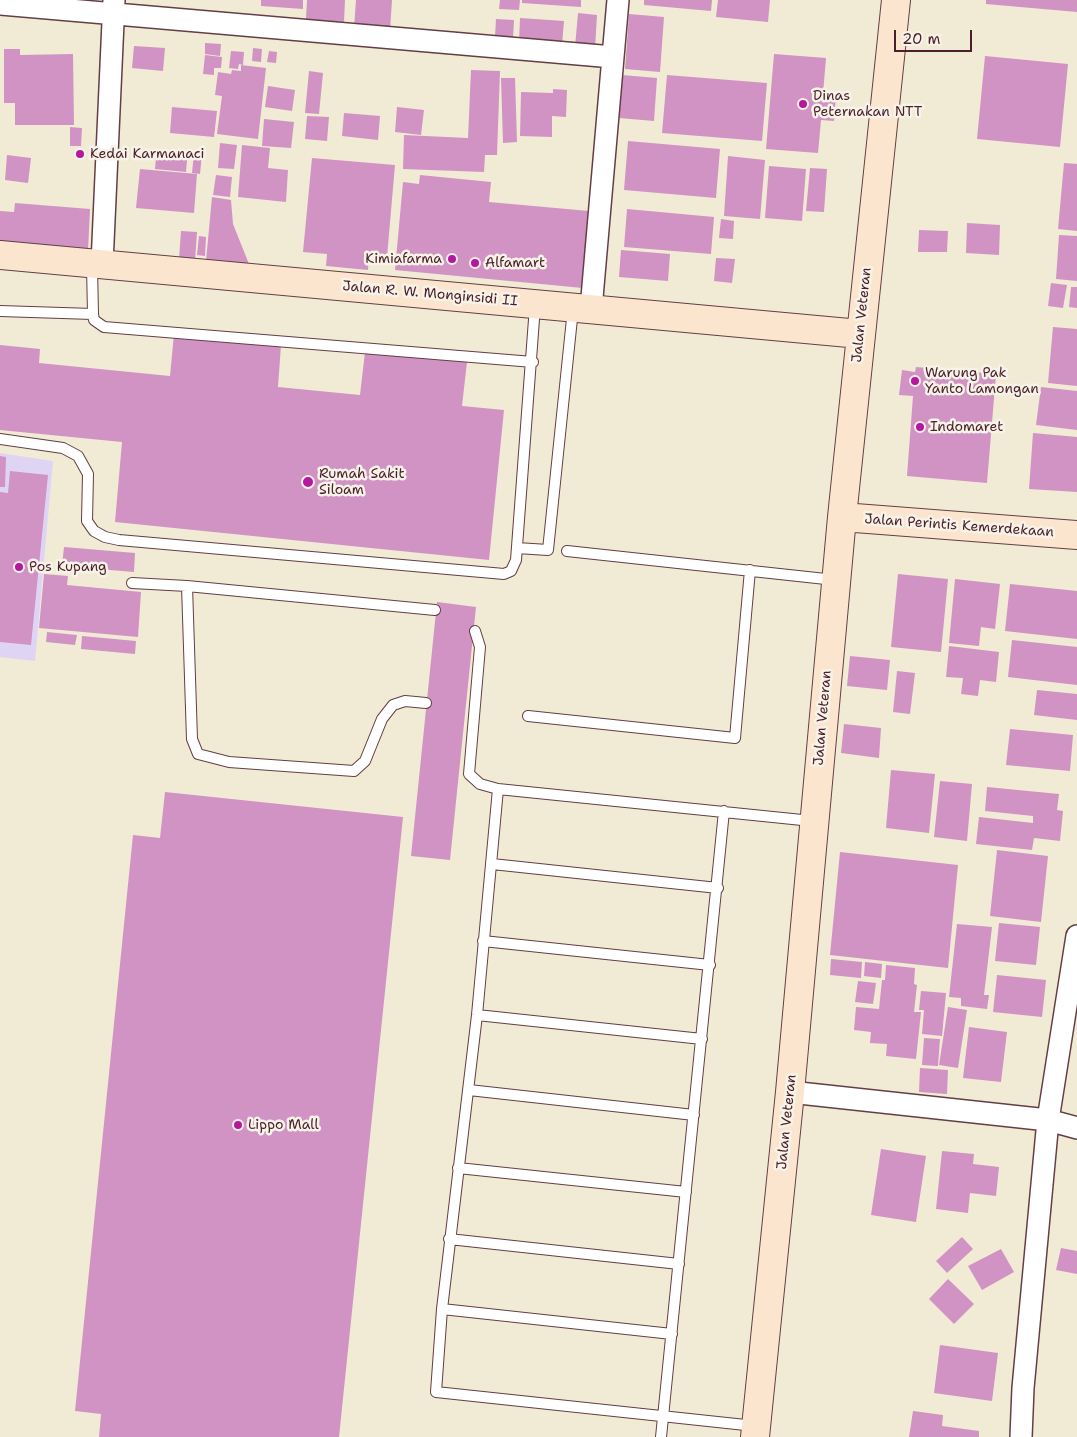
<!DOCTYPE html>
<style>
body{margin:0}
#map{position:relative;width:1077px;height:1437px;overflow:hidden;background:#f1ebd5;font-family:"Shantell Sans",sans-serif}
canvas{display:block}
.scale{position:absolute;left:894px;top:30px;width:78px;height:22px;box-sizing:border-box;border:2px solid #4a1f2b;border-top:0;padding-left:6px;font-size:15px;line-height:18px;white-space:nowrap;color:#4a1f2b;-webkit-text-stroke:4px #f7f3e8;paint-order:stroke}
</style>
<div id="map">
<canvas width="1077" height="1437"></canvas>
<div class="scale">20 m</div>
</div>
<script>
const g = document.querySelector('canvas').getContext('2d');
g.lineJoin = 'round';
function fill(path, color) { g.fillStyle = color; g.fill(path, 'evenodd'); }
const toPath = rows => new Path2D(rows.map(r => 'M' + r).join(''));
function trace(path, color, width, dash) { g.strokeStyle = color; g.lineWidth = width; g.lineCap = dash ? 'butt' : 'round'; g.setLineDash(dash || []); g.stroke(path); }
function drawText(font, color, halo, rows, align = 'center') {
  g.font = font + ' "Shantell Sans",sans-serif'; g.lineWidth = 5; g.setLineDash([]); g.textBaseline = 'middle'; g.strokeStyle = halo; g.fillStyle = color; for (const [text, x, y, turn = 0] of rows) {
    g.save(); g.translate(x, y); g.rotate((+turn || 0) * Math.PI / 180); g.textAlign = isNaN(turn) ? turn : align; if (halo) g.strokeText(text, 0, 0); g.fillText(text, 0, 0); g.restore();
  }
}
const built = toPath([
 [0,453,53,461,35,661,0,657]
]);
const building = toPath([
 [261,0,303,0,303,9,261,6],
 [307,0,345,0,344,22,306,19],
 [356,0,392,0,390,31,354,28],
 [500,0,520,0,519,10,499,9],
 [522,0,581,0,581,7,522,3],
 [644,0,712,0,711,11,644,5],
 [718,0,770,0,768,22,716,17],
 [986,0,1077,0,1077,12,986,4],
 [578,13,597,15,595,49,575,47],
 [629,14,664,17,660,72,625,69],
 [520,18,564,21,562,45,519,42],
 [496,19,514,20,513,38,495,37],
 [205,43,221,44,220,56,205,54],
 [134,46,165,48,163,71,132,68],
 [253,48,262,49,261,62,252,61],
 [4,49,20,49,20,55,73,54,74,125,15,125,15,103,4,103],
 [231,51,244,52,243,65,239,64,238,69,229,68],
 [269,51,277,52,276,63,267,62],
 [774,54,826,58,823,94,836,95,834,121,821,120,818,153,766,149],
 [205,55,222,57,221,68,214,68,214,75,203,74],
 [985,56,1068,64,1060,147,977,139],
 [241,65,266,68,258,139,217,134,222,96,215,95,218,72,231,74,232,70,241,71],
 [471,70,500,71,497,155,485,155,484,172,403,169,404,135,468,138],
 [309,71,323,73,319,114,305,113],
 [622,75,657,78,654,121,619,118],
 [667,75,767,83,762,141,662,133],
 [501,78,515,78,517,142,503,143],
 [268,86,295,90,292,111,265,107],
 [553,89,567,90,566,117,552,116,552,137,520,136,521,92,553,93],
 [172,107,217,111,214,137,170,133],
 [397,107,424,110,421,135,395,132],
 [344,113,380,116,378,140,342,136],
 [307,116,329,117,327,141,305,139],
 [264,119,294,122,291,148,262,146],
 [70,127,82,128,81,146,70,146],
 [628,141,720,149,716,198,624,190],
 [220,143,237,145,234,169,218,168],
 [242,145,270,148,268,168,288,170,286,202,238,197],
 [194,153,202,154,200,174,192,173],
 [7,155,31,158,28,183,5,180],
 [728,156,765,160,760,219,724,216],
 [156,158,187,160,186,172,155,169],
 [312,158,395,165,387,257,369,255,368,270,326,266,327,254,303,252],
 [1064,163,1077,164,1077,231,1058,229],
 [769,166,806,169,802,221,765,218],
 [810,168,827,169,824,212,806,211],
 [140,169,197,174,194,213,136,208],
 [216,175,232,177,230,197,213,195],
 [420,175,491,182,489,202,600,212,593,289,395,270,403,182,419,184],
 [212,197,231,200,233,224,249,264,206,261],
 [15,203,90,209,88,251,0,245,0,211,14,212],
 [627,209,714,217,711,254,624,247],
 [721,219,734,221,733,239,719,238],
 [967,223,1000,225,999,255,966,253],
 [919,230,948,231,947,252,918,252],
 [181,231,197,232,195,261,179,259],
 [1059,235,1077,236,1077,281,1056,279],
 [199,236,206,237,205,256,197,255],
 [621,250,670,254,668,281,619,277],
 [716,258,735,259,732,283,714,281],
 [1051,283,1067,285,1063,308,1048,306],
 [1071,287,1077,287,1077,308,1069,307],
 [1053,327,1077,329,1077,386,1048,383],
 [174,334,281,345,278,387,360,395,365,352,467,362,462,406,504,410,489,560,115,522,122,442,0,430,0,345,40,349,39,363,170,376],
 [916,367,996,374,987,483,907,476,913,396,899,395,902,370,915,372],
 [1041,387,1077,391,1077,430,1036,425],
 [1033,433,1077,437,1077,492,1029,489],
 [0,456,6,457,5,487,0,487],
 [10,471,48,475,31,645,0,642,0,492,8,493],
 [64,547,135,553,134,572,62,566],
 [44,574,68,576,67,585,141,592,138,637,39,628],
 [898,574,948,579,941,652,891,647],
 [955,579,1000,584,995,629,981,627,979,646,949,643],
 [1010,584,1077,591,1077,639,1005,631],
 [437,602,476,607,450,860,411,856],
 [47,632,77,635,75,645,46,642],
 [82,636,136,641,135,654,81,649],
 [1012,640,1077,647,1077,685,1008,677],
 [949,646,999,652,996,682,980,680,978,696,961,694,963,678,946,677],
 [850,656,890,660,887,690,847,686],
 [897,671,915,673,910,714,893,712],
 [1037,690,1077,694,1077,720,1034,715],
 [844,724,881,728,879,758,841,753],
 [1010,729,1073,735,1070,771,1006,765],
 [891,770,935,774,929,833,886,828],
 [940,781,972,784,967,841,934,837],
 [987,787,1059,794,1057,810,1063,811,1060,841,1034,838,1032,850,976,844,979,817,1033,823,1033,816,985,811],
 [165,792,403,817,339,1437,99,1437,101,1414,75,1411,133,835,160,838],
 [997,850,1048,856,1041,922,990,916],
 [840,852,958,865,948,968,830,955],
 [999,923,1040,927,1036,965,995,961],
 [957,924,992,927,984,995,989,995,987,1009,961,1006,961,998,949,997],
 [831,959,862,962,861,978,830,975],
 [865,962,882,964,881,978,864,976],
 [886,965,915,968,914,984,917,985,914,1012,921,1012,916,1059,886,1056,887,1044,870,1043,871,1032,854,1030,856,1007,879,1009,882,980,885,980],
 [997,975,1046,980,1042,1017,993,1012],
 [858,981,876,983,873,1004,855,1002],
 [921,991,946,993,942,1036,922,1034,924,1010,919,1010],
 [948,1007,967,1010,958,1068,939,1065],
 [969,1027,1007,1032,1001,1082,963,1078],
 [924,1038,940,1039,938,1066,922,1065],
 [920,1068,948,1070,947,1094,919,1092],
 [881,1149,926,1156,916,1222,871,1215],
 [942,1151,974,1154,973,1164,999,1167,996,1196,970,1193,968,1213,936,1209],
 [962,1237,973,1249,947,1273,936,1261],
 [1061,1248,1077,1251,1077,1274,1056,1270],
 [1001,1249,1014,1272,982,1290,968,1266],
 [948,1279,974,1304,954,1324,929,1299],
 [940,1345,998,1353,992,1401,934,1393],
 [913,1411,943,1415,942,1426,979,1431,979,1437,909,1437]
]);
const lane = toPath([
 [92,266,93,314,94,320,104,327,533,362],
 [0,311,93,314],
 [0,439,63,448,78,456,88,474,87,521,94,531,105,537,119,540,504,574,511,571,516,560,535,306],
 [517,548,548,550,573,309],
 [567,551,835,580],
 [132,583,187,586,435,610],
 [187,586,192,739,198,754,229,762,354,771,365,761,382,719,393,705,405,701,426,703],
 [475,631,480,647,469,774,480,784,498,789,812,821],
 [528,716,735,738,750,570],
 [498,789,477,1015,442,1309,436,1392,755,1426],
 [492,864,718,888],
 [483,941,710,965],
 [477,1015,702,1039],
 [469,1090,694,1115],
 [458,1168,686,1192],
 [449,1239,679,1264],
 [442,1309,672,1334],
 [661,1437,724,811]
]);
const street = toPath([
 [0,4,613,57,618,0],
 [102,264,114,0],
 [591,309,613,57],
 [790,1092,1048,1120,1077,936],
 [1021,1437,1023,1388,1048,1120,1077,1128]
]);
const secondary = toPath([
 [0,255,860,334],
 [842,517,1077,535],
 [755,1437,790,1092,842,517,896,0]
]);
const markers = [
 [803,104,5,"#b5179e"],
 [80,154,5,"#b5179e"],
 [452,259,5,"#b5179e"],
 [475,263,5,"#b5179e"],
 [915,381,5,"#b5179e"],
 [920,427,5,"#b5179e"],
 [308,482,6,"#b5179e"],
 [19,567,5,"#b5179e"],
 [238,1125,5,"#b5179e"]
];
const poiNames = [
 ["Dinas",813,96],
 ["Peternakan NTT",813,112],
 ["Kedai Karmanaci",90,154],
 ["Kimiafarma",442,259,"right"],
 ["Alfamart",485,263],
 ["Warung Pak",925,373],
 ["Yanto Lamongan",925,389],
 ["Indomaret",930,427],
 ["Rumah Sakit",319,474],
 ["Siloam",319,490],
 ["Pos Kupang",29,567],
 ["Lippo Mall",248,1125]
];
const streetNames = [
 ["Jalan R. W. Monginsidi II",430,294,5],
 ["Jalan Veteran",862,315,-84],
 ["Jalan Perintis Kemerdekaan",959,526,4],
 ["Jalan Veteran",823,718,-85],
 ["Jalan Veteran",787,1122,-84]
];
fill(built, '#e0d4f4');
fill(building, '#d093c4');
trace(lane, '#633e44', 12);
trace(street, '#633e44', 24);
trace(secondary, '#633e44', 30);
trace(lane, '#fff', 10);
trace(street, '#fff', 21);
trace(secondary, '#fce5cf', 28);
for (const [x, y, r, color] of markers) { const dot = new Path2D(); dot.arc(x, y, r, 0, 2 * Math.PI); g.fillStyle = color; g.fill(dot); trace(dot, '#f7f3e8', 2); }
drawText('14px', '#4a1f2b', '#f7f3e8', poiNames, 'left');
drawText('14px', '#4a1f2b', '#f7f3e8', streetNames);
</script>
